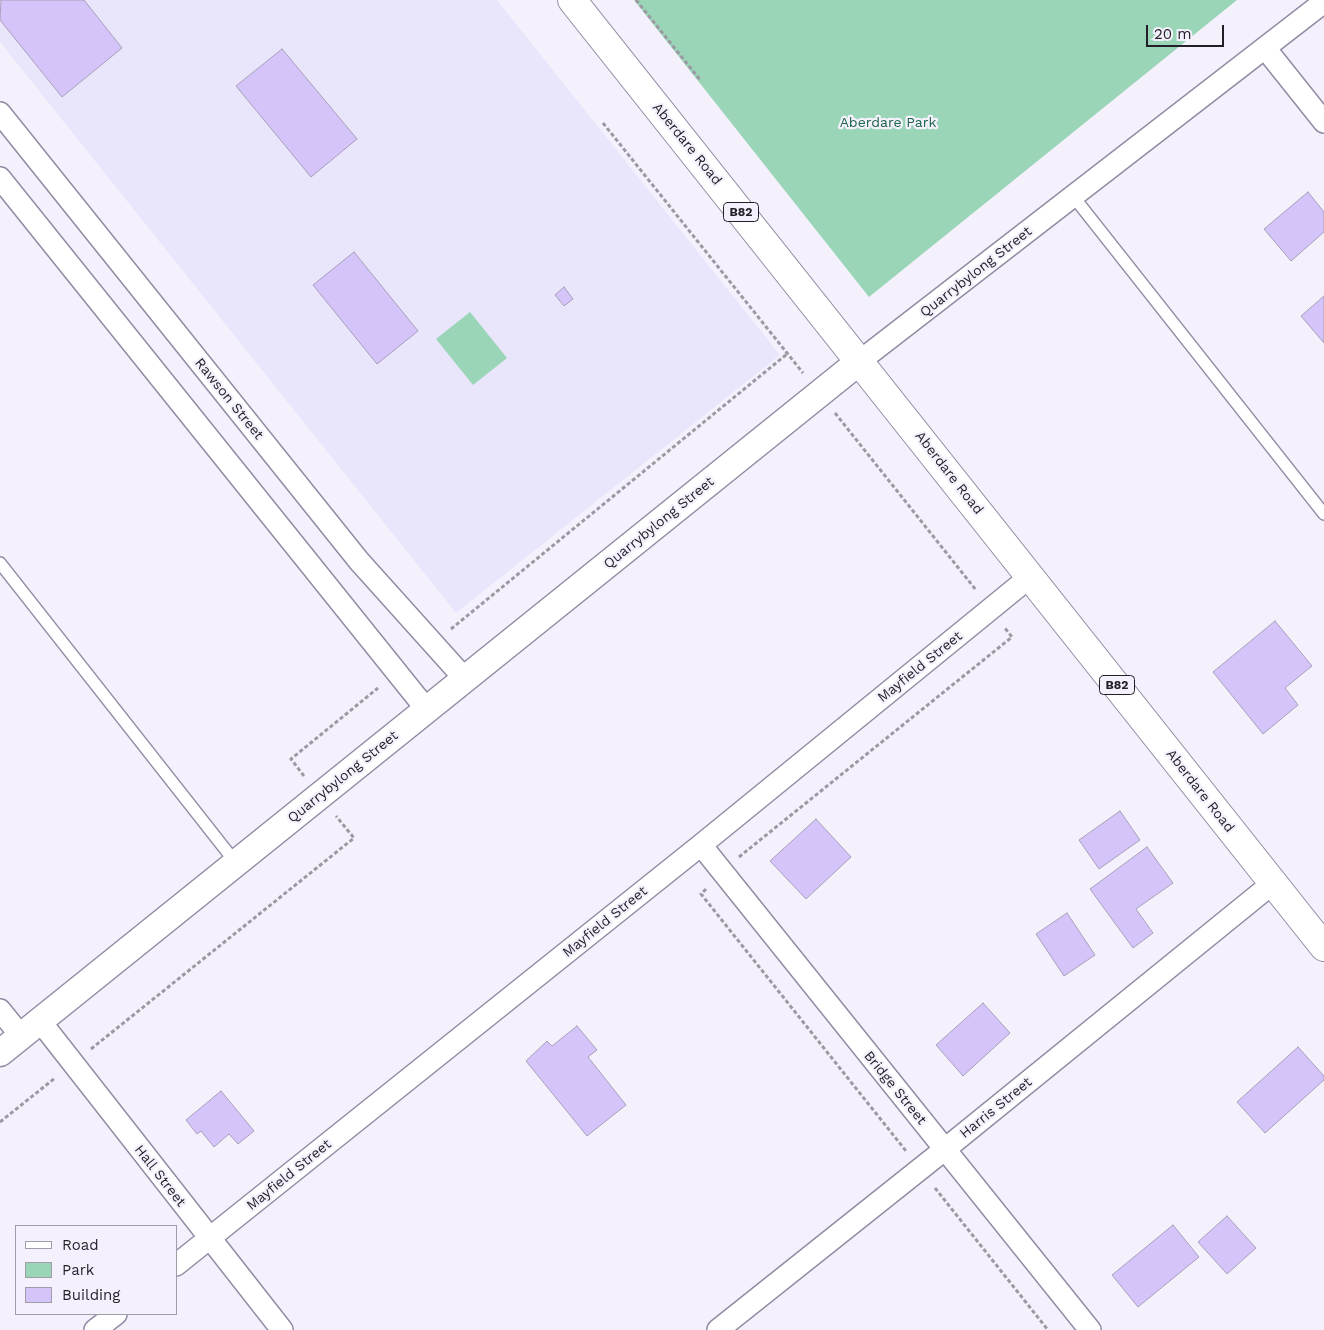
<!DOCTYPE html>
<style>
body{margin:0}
#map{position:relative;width:1324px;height:1330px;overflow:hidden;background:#f4f1fc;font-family:"Work Sans",sans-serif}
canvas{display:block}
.legend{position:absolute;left:15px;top:1225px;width:162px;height:90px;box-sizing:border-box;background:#f4f1fc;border:1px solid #a09da8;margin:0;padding:6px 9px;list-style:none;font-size:15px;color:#221f29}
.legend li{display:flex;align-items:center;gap:10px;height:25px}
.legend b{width:25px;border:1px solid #a09da8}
.scale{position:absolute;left:1146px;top:25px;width:78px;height:22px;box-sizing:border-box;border:2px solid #221f29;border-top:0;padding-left:6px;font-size:15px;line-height:18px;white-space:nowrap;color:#221f29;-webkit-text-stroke:4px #f4f1fc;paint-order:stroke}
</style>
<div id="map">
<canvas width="1324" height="1330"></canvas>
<ul class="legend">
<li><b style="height:6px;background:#fff"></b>Road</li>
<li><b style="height:14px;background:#9ad5b8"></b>Park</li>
<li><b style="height:14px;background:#d5c4fa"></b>Building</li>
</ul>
<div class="scale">20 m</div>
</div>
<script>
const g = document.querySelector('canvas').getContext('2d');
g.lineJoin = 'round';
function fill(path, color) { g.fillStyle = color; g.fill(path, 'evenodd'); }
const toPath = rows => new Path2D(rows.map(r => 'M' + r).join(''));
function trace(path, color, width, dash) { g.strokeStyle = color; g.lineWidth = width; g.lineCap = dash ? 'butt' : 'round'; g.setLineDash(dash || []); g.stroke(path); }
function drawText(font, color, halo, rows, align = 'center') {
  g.font = font + ' "Work Sans",sans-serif'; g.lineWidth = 4.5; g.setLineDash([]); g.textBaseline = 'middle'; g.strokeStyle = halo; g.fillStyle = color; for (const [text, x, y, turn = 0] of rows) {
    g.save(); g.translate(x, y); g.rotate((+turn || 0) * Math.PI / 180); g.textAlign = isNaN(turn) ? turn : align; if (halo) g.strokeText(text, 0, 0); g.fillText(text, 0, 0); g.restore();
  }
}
const education = toPath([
 [0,0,497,0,780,355,456,613,0,42]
]);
const green = toPath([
 [634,0,1237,0,869,297],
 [470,312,507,358,473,385,436,339]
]);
const building = toPath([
 [1,0,84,0,122,48,62,97,0,20,1,0],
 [282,49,357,139,311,177,236,86,282,49],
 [1308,192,1324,212,1324,232,1291,261,1264,229,1308,192],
 [354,252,418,331,377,364,313,285,354,252],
 [564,287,573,299,564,306,555,295,564,287],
 [1324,296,1324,343,1301,316,1324,296],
 [1275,621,1312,666,1285,688,1298,705,1263,734,1213,672,1275,621],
 [1120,811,1140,840,1099,869,1079,840,1120,811],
 [816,819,851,857,806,899,770,861,816,819],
 [1147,847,1173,883,1136,909,1153,933,1133,948,1090,889,1147,847],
 [1067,913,1095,955,1064,976,1036,934,1067,913],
 [983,1003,1010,1033,963,1076,936,1045,983,1003],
 [577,1026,597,1050,588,1057,626,1105,587,1136,526,1061,547,1041,552,1046,577,1026],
 [1298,1047,1324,1076,1324,1080,1265,1133,1237,1102,1298,1047],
 [221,1091,254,1131,238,1144,229,1134,214,1147,201,1131,197,1134,186,1120,221,1091],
 [1227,1216,1256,1248,1227,1274,1198,1242,1227,1216],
 [1173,1225,1199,1257,1138,1307,1112,1275,1173,1225]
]);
const path = toPath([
 [636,0,701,81],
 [603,123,803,373],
 [835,413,976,590],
 [451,629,787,354],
 [304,776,291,759,378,688],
 [739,857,1012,637,1004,627],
 [706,889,701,894,906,1151],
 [91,1049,354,838,336,816],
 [0,1122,55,1078],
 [935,1188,1048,1330]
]);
const service = toPath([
 [1073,196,1324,514],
 [0,563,236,863]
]);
const minor = toPath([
 [1265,48,1324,122],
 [0,113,359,561,465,679],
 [0,178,427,710],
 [860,361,1324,2],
 [701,845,1090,1330],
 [0,1010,21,1036],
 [40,1021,282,1330],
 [176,1265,701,845,1031,576],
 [95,1330,116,1314],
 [718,1330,944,1150,1273,883]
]);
const tertiary = toPath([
 [0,1053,860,361]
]);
const primary = toPath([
 [572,0,1324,947]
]);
const shields = [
 [741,212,35],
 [1117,685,35]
];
const shieldNames = [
 ["B82",741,212],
 ["B82",1117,685]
];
const parkNames = [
 ["Aberdare Park",888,123]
];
const streetNames = [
 ["Aberdare Road",687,144,51],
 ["Quarrybylong Street",976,272,-38],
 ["Rawson Street",229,399,51],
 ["Aberdare Road",949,473,52],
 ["Quarrybylong Street",659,523,-39],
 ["Mayfield Street",920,667,-39],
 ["Quarrybylong Street",343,777,-39],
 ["Aberdare Road",1200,791,52],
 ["Mayfield Street",605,922,-39],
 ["Bridge Street",895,1088,51],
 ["Harris Street",996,1108,-39],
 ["Mayfield Street",289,1175,-39],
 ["Hall Street",160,1176,52]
];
fill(education, '#e9e6fc');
fill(green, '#9ad5b8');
fill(building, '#d5c4fa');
trace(building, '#a79fb9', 1);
trace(service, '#928ba4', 14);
trace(minor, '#928ba4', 24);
trace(tertiary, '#928ba4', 29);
trace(primary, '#928ba4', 30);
trace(path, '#9c99a3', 3, [4, 2.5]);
trace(service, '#fff', 11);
trace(minor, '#fff', 21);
trace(tertiary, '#fff', 26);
trace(primary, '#fff', 28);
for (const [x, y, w] of shields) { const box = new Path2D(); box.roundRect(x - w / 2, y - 9.5, w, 19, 4); g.fillStyle = '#f4f1fc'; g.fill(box); trace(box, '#221f29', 1); }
drawText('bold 12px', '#221f29', null, shieldNames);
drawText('14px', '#1c6548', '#f4f1fc', parkNames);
drawText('14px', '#221f29', '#f4f1fc', streetNames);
</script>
